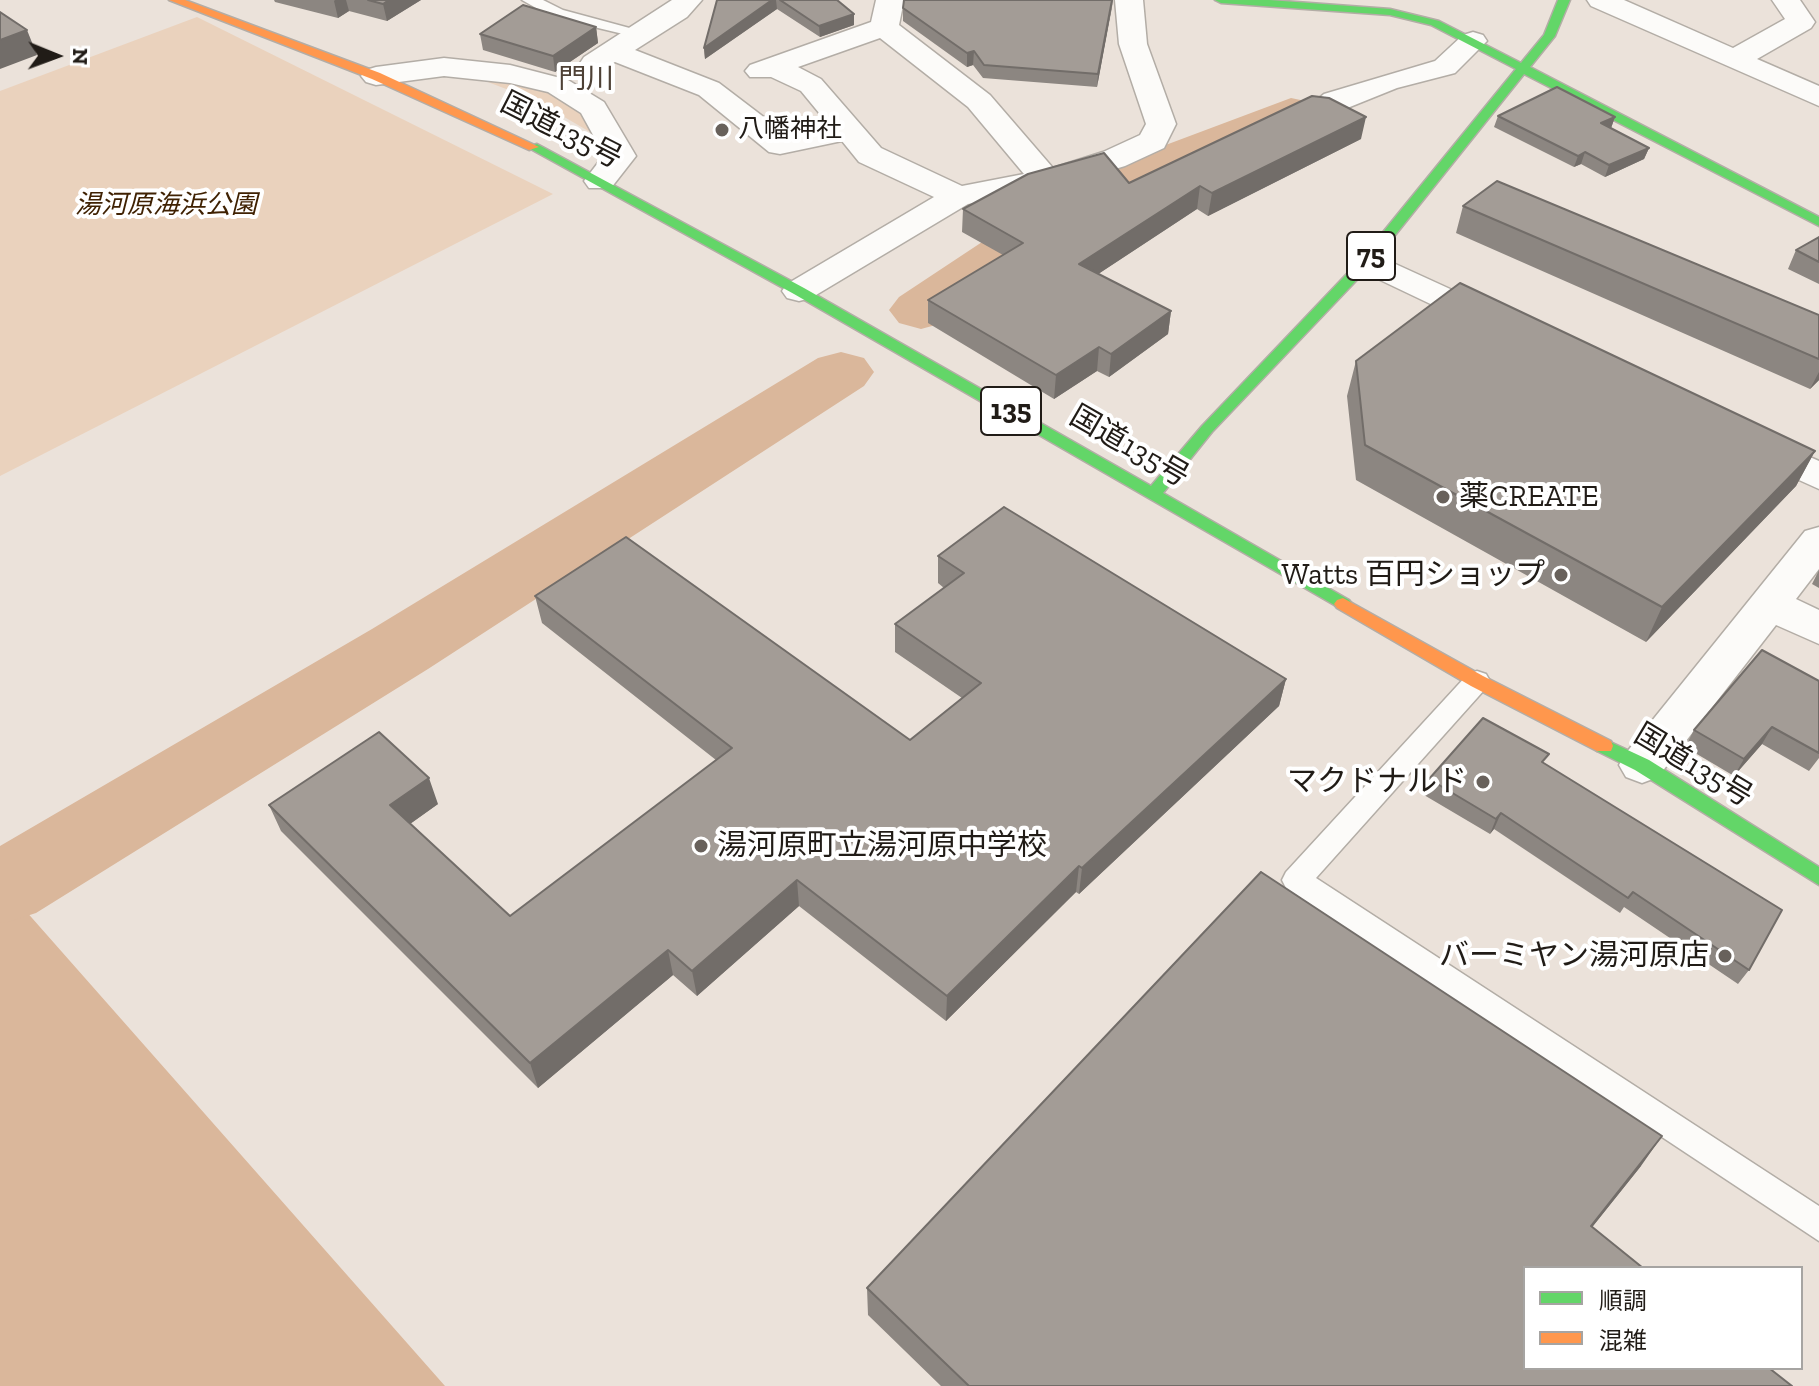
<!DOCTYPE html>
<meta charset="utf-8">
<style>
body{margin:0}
#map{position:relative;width:1819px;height:1386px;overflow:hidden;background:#ebe2da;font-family:"Zilla Slab","Noto Sans JP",serif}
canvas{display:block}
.legend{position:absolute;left:1523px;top:1266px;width:280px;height:104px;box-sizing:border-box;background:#fff;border:2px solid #a6a4a2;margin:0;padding:10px 14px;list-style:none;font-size:24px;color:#211c17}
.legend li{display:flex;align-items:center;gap:16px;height:40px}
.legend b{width:40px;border:2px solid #a6a4a2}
.north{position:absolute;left:16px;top:16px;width:80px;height:80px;-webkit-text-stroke:6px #fff;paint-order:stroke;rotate:91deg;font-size:22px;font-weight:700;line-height:32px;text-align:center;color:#211c17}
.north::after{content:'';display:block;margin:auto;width:28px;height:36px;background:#211c17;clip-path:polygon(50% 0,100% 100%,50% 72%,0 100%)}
</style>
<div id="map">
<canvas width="1819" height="1386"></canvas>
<ul class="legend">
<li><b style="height:10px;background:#63d668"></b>順調</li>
<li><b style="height:10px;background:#ff974d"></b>混雑</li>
</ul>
<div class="north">N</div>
</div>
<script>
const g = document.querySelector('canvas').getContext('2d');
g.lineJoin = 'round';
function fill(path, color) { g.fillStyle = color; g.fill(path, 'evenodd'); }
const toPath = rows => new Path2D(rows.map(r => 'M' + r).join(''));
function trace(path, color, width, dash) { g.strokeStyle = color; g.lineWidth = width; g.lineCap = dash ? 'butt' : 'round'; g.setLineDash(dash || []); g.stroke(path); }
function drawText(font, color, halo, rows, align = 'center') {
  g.font = font + ' "Zilla Slab","Noto Sans JP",serif'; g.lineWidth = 8; g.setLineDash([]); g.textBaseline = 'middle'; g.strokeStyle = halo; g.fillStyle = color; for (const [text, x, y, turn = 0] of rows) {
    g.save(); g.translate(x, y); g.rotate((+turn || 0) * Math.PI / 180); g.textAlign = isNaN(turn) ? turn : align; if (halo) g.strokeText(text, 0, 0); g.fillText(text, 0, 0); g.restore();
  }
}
const green = toPath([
 [197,17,553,194,0,476,0,91],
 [459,71,550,88,587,109,609,143,535,100]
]);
const water = toPath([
 [0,881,17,901,445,1386,0,1386]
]);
const river = toPath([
 [1291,98,1310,102,1318,114,1310,126,1187,176,1086,227,943,323,921,329,899,323,889,310,899,297,1044,201,1147,152,1291,98],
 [841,352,864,358,874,372,864,386,428,669,36,913,5,923,0,922,0,846,372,629,818,358,841,352]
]);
const lane = toPath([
 [522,0,543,0,563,10,648,33,640,38,552,17,522,0],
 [1477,671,1486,674,1490,681,1486,688,1316,878,1819,1206,1819,1241,1286,888,1282,880,1286,872,1468,674,1477,671]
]);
const street = toPath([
 [672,0,702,0,687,17,635,50,719,83,786,134,829,125,801,91,771,77,750,77,745,71,750,65,871,22,876,0,904,0,899,25,990,95,1053,168,1103,152,1140,135,1146,124,1119,44,1115,0,1143,0,1147,44,1176,124,1164,148,1125,166,1046,190,968,204,811,298,799,301,787,298,782,291,787,284,934,197,859,162,842,141,780,154,769,152,699,95,615,62,594,72,584,69,580,63,584,57,672,0],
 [880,38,968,107,1024,174,962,186,881,148,821,79,798,67,880,38],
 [1587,0,1624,0,1733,48,1785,19,1772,0,1800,0,1815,22,1811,28,1757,59,1819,86,1819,106,1591,6,1587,0],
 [1473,32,1483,35,1487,41,1455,73,1397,88,1320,119,1309,116,1305,110,1324,94,1435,61,1463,35,1473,32],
 [444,58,510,65,568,80,604,102,636,156,611,188,589,188,584,181,604,155,581,113,548,92,510,83,444,76,376,85,366,82,361,76,366,70,376,67,444,58],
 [1367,251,1507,315,1513,322,1507,329,1495,333,1483,329,1355,268,1350,261,1355,254,1367,251],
 [1752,432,1819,461,1819,489,1739,453,1733,444,1739,435,1752,432],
 [1819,527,1819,569,1796,599,1819,610,1819,644,1776,625,1658,777,1642,783,1626,777,1619,765,1626,753,1805,531,1819,527]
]);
const fast = toPath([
 [1215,0,1269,0,1390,9,1439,21,1521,63,1544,35,1558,0,1570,0,1555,36,1530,67,1819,217,1819,226,1524,74,1372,264,1212,432,1163,493,1349,600,1352,604,1349,608,1343,610,794,294,527,147,537,144,804,288,1151,486,1202,426,1362,258,1516,69,1431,25,1390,15,1221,3,1215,0],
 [1604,739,1649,760,1819,867,1819,885,1635,770,1597,751,1595,746,1597,741,1604,739]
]);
const slow = toPath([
 [169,0,185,0,380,73,539,147,529,150,372,79,169,0],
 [1343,598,1483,676,1611,741,1613,746,1611,751,1597,751,1471,686,1337,608,1334,604,1337,600,1343,598]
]);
const wall = toPath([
 [274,0,421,0,387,21,349,11,338,18,275,2],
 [717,0,837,0,854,25,820,37,777,9,705,59,704,48],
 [1113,0,1097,87,983,78,973,65,967,67,903,21,903,8],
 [596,27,598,43,555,72,483,50,480,34],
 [1498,116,1615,117,1611,128,1649,148,1644,159,1605,177,1581,164,1574,167,1494,127],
 [1361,139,1208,216,1197,209,1098,274,1171,311,1168,334,1109,377,1097,371,1054,399,928,323,928,300,1003,255,962,232,963,209,1129,183],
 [1463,206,1819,315,1819,380,1810,389,1456,233],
 [1819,237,1819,284,1788,269,1796,250],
 [1356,361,1815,451,1796,486,1646,642,1356,480,1347,396],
 [938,556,1286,679,1279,706,1079,894,1076,892,946,1021,799,906,697,996,673,975,538,1088,281,831,269,805,438,804,410,824,510,916,716,760,542,623,535,596,910,740,962,698,895,652,895,624,944,588,938,583],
 [1819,570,1819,588,1812,584],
 [1819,681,1819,758,1809,771,1762,744,1734,776,1685,747,1694,730],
 [1545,764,1749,970,1738,984,1624,907,1620,913,1494,829,1490,834,1424,795,1429,779],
 [1641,1166,1592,1227,1792,1386,941,1386,868,1315,867,1288]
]);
const shadedWall = toPath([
 [335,0,346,0,349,11,338,18,334,1],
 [389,0,421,0,387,21,383,4],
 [772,0,776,0,777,9,705,59,704,48],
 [1113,0,1112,7,1097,87,1098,74],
 [854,14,854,25,820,37,819,26],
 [596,27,598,43,555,72,553,56],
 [27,30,37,55,0,69,0,40],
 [974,51,973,65,967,67,967,53],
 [1366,117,1361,139,1208,216,1212,193],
 [1615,117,1611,128,1601,123],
 [1649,148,1644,159,1605,177,1609,165],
 [1585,152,1581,164,1574,167,1578,156],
 [1200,186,1197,209,1077,288,1079,264],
 [1171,311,1168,334,1109,377,1111,354],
 [1099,347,1097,371,1054,399,1056,375],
 [1819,372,1819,380,1810,389],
 [1815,451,1796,486,1646,642,1662,607],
 [1286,679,1279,706,1079,894,1082,868],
 [1772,727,1762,744,1734,776,1744,759],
 [429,778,438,804,400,831,390,805],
 [1501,813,1494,829,1490,834,1496,819],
 [1079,866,1076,892,946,1021,947,996],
 [797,880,799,906,697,996,692,971],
 [668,950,673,975,538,1088,530,1063],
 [1662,1136,1641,1166,1570,1255,1591,1226]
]);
const building = toPath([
 [368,0,389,0,383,4,368,0],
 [717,0,772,0,704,48,717,0],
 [780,0,837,0,854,14,819,26,780,0],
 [904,0,1112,0,1098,74,984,65,974,51,967,53,903,8,904,0],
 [523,5,596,27,553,56,480,34,523,5],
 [0,12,27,30,0,40,0,12],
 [1557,87,1615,117,1601,123,1649,148,1609,165,1585,152,1578,156,1498,116,1557,87],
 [1312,96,1329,98,1366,117,1212,193,1200,186,1079,264,1171,311,1111,354,1099,347,1056,375,928,300,1023,243,963,209,1028,174,1104,153,1129,183,1312,96],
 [1497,181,1819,315,1819,359,1463,206,1497,181],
 [1819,237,1819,262,1796,250,1819,237],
 [1460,283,1815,451,1662,607,1365,445,1356,361,1460,283],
 [1004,507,1286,679,1082,868,1079,866,947,996,797,880,692,971,668,950,530,1063,269,805,379,732,429,778,390,805,510,916,732,748,535,596,626,537,910,740,981,683,895,624,964,573,938,556,1004,507],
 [1762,650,1819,681,1819,753,1772,727,1744,759,1694,730,1762,650],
 [1483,718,1549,754,1542,762,1782,910,1749,970,1633,892,1628,898,1501,813,1496,819,1429,779,1483,718],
 [1261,872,1662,1136,1591,1226,1643,1268,1525,1268,1525,1368,1769,1368,1792,1386,969,1386,867,1288,1261,872]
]);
const markers = [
 [722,130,8,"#68615b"],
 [1443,497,8,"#68615b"],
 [1561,575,8,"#68615b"],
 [1483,782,8,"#68615b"],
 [701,846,8,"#68615b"],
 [1725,956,8,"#68615b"]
];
const farPoinames = [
 ["八幡神社",738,130]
];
const farParknames = [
 ["湯河原海浜公園",166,206]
];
const farQuarternames = [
 ["門川",586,80]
];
const shields = [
 [1371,256,48],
 [1011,411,60]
];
const shieldNames = [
 ["75",1371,256],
 ["135",1011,411]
];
const streetNames = [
 ["国道135号",561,131,27],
 ["国道135号",1129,447,30],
 ["国道135号",1693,766,31]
];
const poiNames = [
 ["薬CREATE",1459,497,"left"],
 ["Watts 百円ショップ",1545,575],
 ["マクドナルド",1467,782],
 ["湯河原町立湯河原中学校",717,846,"left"],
 ["バーミヤン湯河原店",1709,956]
];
fill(green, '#ead2bd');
fill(water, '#dab79b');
fill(river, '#dab79b');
trace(lane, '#b3ada6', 3);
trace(street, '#b3ada6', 3);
trace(fast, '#b3ada6', 3);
trace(slow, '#b3ada6', 3);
fill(lane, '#fcfbf9');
fill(street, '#fcfbf9');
fill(fast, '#63d668');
fill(slow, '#ff974d');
fill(wall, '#8c8681');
fill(shadedWall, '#726d69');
fill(building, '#a39c96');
trace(building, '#726d69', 2);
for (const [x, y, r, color] of markers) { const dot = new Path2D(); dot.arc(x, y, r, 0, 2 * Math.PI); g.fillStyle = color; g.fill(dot); trace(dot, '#fff', 3); }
drawText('26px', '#211c17', '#fff', farPoinames, 'left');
drawText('italic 26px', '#3f2102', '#fff', farParknames);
drawText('28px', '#4e4136', '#fff', farQuarternames);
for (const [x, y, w] of shields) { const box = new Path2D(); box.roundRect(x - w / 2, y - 24, w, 48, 6); g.fillStyle = '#fff'; g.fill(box); trace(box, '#211c17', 2); }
drawText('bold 28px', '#211c17', null, shieldNames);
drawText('30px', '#211c17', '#fff', streetNames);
drawText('30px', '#211c17', '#fff', poiNames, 'right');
</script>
